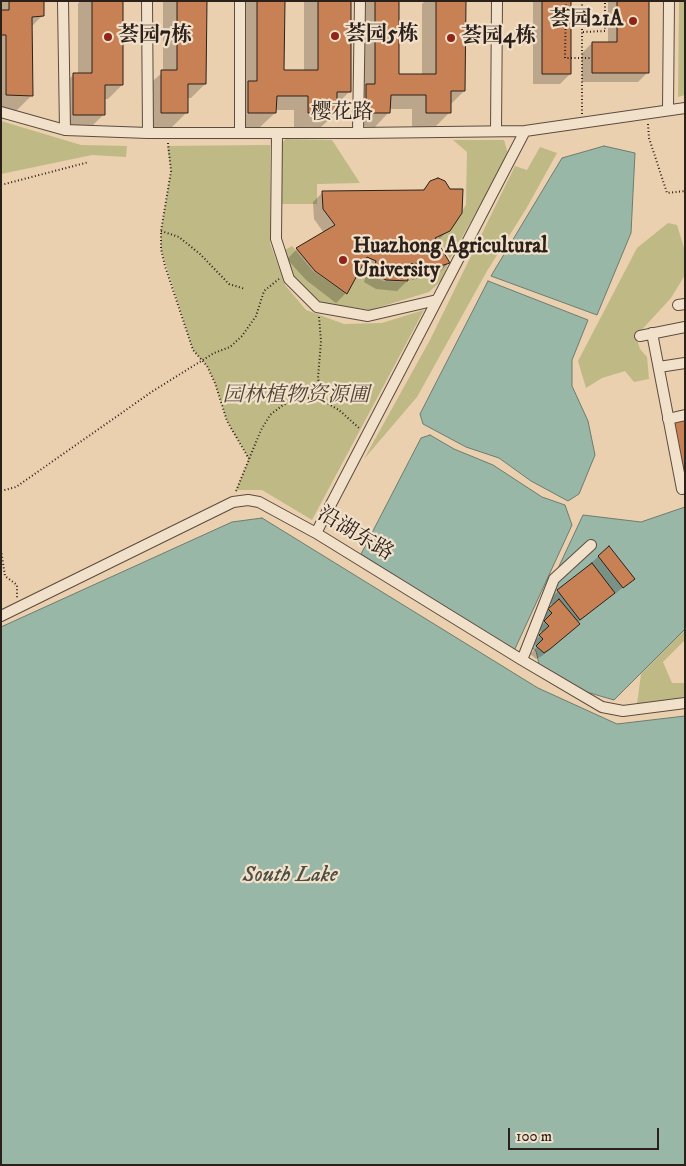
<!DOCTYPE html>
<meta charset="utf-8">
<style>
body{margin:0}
#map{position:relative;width:686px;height:1166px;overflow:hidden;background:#ead0ae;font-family:"IM FELL DW Pica",serif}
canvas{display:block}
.frame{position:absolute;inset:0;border:2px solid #2c201b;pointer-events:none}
.scale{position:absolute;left:508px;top:1128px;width:151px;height:22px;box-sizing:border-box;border:2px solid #2c201b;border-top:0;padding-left:6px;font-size:15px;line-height:18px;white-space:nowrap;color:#2c201b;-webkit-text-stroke:4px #f1e0ca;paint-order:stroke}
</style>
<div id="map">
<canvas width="686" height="1166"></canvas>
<div class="frame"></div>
<div class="scale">100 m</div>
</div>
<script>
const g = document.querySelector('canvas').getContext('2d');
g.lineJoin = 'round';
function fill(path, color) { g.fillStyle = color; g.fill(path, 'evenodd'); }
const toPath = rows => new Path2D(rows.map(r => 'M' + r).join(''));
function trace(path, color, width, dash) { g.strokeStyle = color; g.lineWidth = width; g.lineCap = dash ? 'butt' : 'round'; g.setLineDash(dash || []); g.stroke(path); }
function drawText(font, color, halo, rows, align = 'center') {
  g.font = font + ' "IM FELL DW Pica","Noto Serif SC",serif'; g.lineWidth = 4.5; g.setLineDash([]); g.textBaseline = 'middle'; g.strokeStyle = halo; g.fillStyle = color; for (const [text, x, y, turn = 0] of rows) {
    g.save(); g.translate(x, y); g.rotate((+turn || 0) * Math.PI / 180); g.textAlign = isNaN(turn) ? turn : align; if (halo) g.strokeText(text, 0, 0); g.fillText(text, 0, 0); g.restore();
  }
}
const green = toPath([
 [679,1,685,1,685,95,678,97],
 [1,121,81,145,127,146,126,157,92,155,1,174],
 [286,139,332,140,360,183,317,184,317,204,278,204,277,147],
 [453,140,504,140,508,154,450,259,437,234,451,227,466,205,467,152],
 [270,145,270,243,285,285,306,310,344,324,382,323,424,310,312,520,262,490,236,490,249,459,227,421,215,383,207,366,193,350,161,249,161,231,171,171,167,146],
 [540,147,557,153,526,209,487,271,417,397,364,459,430,340,515,166,527,170],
 [668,223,677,225,685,251,685,275,671,298,636,336,640,349,647,357,649,379,634,382,625,371,602,378,586,388,578,361,637,248],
 [292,246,313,271,346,294,360,269,383,281,409,282,409,274,448,264,441,281,429,292,370,310,322,303,292,278,283,251],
 [685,629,685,640,663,662,672,683,685,683,685,698,637,704,641,674]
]);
const water = toPath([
 [604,146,635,153,631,233,597,315,491,276,562,158,604,146],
 [488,281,588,320,572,360,572,386,588,421,595,455,579,494,568,501,531,481,499,458,466,447,423,424,420,414,488,281],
 [430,435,454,449,493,465,542,497,565,505,572,525,514,651,361,554,421,438,430,435],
 [685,507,685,629,614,700,583,691,539,664,536,651,527,643,553,579,583,515,641,522,685,507],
 [262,518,538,688,617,724,685,716,685,1165,1,1165,1,627,232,522,262,518]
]);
const shadow = toPath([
 [1,1,43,1,42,16,31,27,31,96,17,110,1,109],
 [80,1,122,1,122,85,108,99,104,99,104,114,90,128,60,129,59,89,74,74,78,74,78,4],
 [163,1,205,1,205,84,191,98,187,98,187,112,172,127,147,127,147,86,163,72],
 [245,1,283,1,283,72,304,72,304,1,350,1,350,91,336,105,336,113,321,127,294,127,294,110,275,110,275,113,260,127,234,127,234,96,243,87],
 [366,1,397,1,397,75,422,75,422,4,425,1,464,1,464,91,450,105,450,112,435,127,412,127,412,109,389,109,389,112,375,127,352,126,352,100,361,91,361,6],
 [533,1,570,1,570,74,560,84,533,84],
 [608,1,648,1,648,72,638,82,582,82,582,53,592,43,608,43],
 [430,182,449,230,436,242,448,263,439,273,412,280,410,272,407,272,407,281,397,291,376,289,364,282,367,271,360,267,346,293,336,303,306,280,287,259,297,249,324,233,314,219,313,202,323,192,421,192],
 [599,556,633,579,615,594,614,592,577,623,571,631,542,656,536,659,530,654,537,647,533,642,543,633,538,629,546,621,542,617,553,606,548,600]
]);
const building = toPath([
 [9,1,44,1,44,16,32,17,33,96,6,95,6,35,1,35,1,10,9,10,9,1],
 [92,1,123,1,123,85,105,85,105,115,73,115,73,73,92,73,92,1],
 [177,1,207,1,206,84,188,84,188,113,161,113,161,70,177,70,177,1],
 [257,1,285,1,284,70,318,70,318,1,351,1,351,92,337,92,337,113,308,113,308,96,277,96,276,113,248,113,248,81,257,81,257,1],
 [375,1,399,1,399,74,436,74,436,1,466,1,465,91,451,91,451,113,426,113,426,95,391,95,390,113,366,113,366,84,375,84,375,1],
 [542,1,571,1,571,74,542,74,542,1],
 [617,1,649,1,649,73,592,73,592,42,617,42,617,1],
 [438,178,445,181,450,189,463,189,462,213,450,231,435,238,450,263,421,272,420,263,408,264,408,281,386,280,373,273,376,261,367,257,347,294,315,271,296,248,335,225,323,209,322,191,424,190,430,181,438,178],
 [685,419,685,474,684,474,674,421,685,419],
 [609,546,635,579,623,588,598,556,609,546],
 [592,563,615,593,580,620,557,590,592,563],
 [559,599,580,624,550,649,544,653,536,646,543,639,539,635,549,626,544,621,552,613,548,609,559,599]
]);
const path = toPath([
 [566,1,565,58,571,58],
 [582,1,582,114],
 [583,32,605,31,605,1],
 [648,124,649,138,667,193,685,191],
 [168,143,171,171,161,231,161,249,165,266,193,350,207,366,215,383,227,421,249,459],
 [1,185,89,162],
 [161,231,179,237,200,254,229,284,245,289],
 [319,317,321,341,318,378,322,399],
 [1,491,16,487,153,391,214,353,230,347,242,336,256,316,264,291,279,279],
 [236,491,261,430,270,415,283,405,295,400,310,398,322,400,339,410,359,428],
 [1,550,5,576,17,585,17,599]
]);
const minor = toPath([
 [63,1,65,130],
 [147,1,148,133],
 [240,1,240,133],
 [668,110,669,1],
 [1,112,65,130,148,133,358,133,525,131,685,108],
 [496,131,497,1],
 [277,133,276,239,289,279,317,307,368,316,437,300],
 [358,133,360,1],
 [678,305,685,304],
 [652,333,682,489],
 [640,336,685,327],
 [659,367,685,363],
 [668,419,685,415],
 [316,533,525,131],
 [1,616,233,502,248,500,259,502,316,533,522,660,602,707,623,711,685,703],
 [522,660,554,579,591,545]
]);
const pathBridge = toPath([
 [571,58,592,58]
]);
const markers = [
 [633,21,5,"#8f2418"],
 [335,36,5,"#8f2418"],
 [108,37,5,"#8f2418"],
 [451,38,5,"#8f2418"],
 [343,260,5,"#8f2418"]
];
const poiNames = [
 ["荟园21A",623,21,"right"],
 ["荟园5栋",345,36],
 ["荟园7栋",118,37],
 ["荟园4栋",461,38],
 ["Huazhong Agricultural",353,248],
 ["University",353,272]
];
const streetNames = [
 ["樱花路",342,114],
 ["沿湖东路",355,535,31]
];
const parkNames = [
 ["园林植物资源圃",296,397]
];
const waterNames = [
 ["South Lake",290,876]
];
fill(green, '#beb985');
fill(water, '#98b7a7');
trace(water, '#6d7b6f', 1);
fill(shadow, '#0003');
fill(building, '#c78154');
trace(building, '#2c201b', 1);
trace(minor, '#5c4c40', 12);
trace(path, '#2c201b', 2, [1, 2.5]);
trace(minor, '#f1e0ca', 10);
trace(pathBridge, '#2c201b', 2, [1, 2.5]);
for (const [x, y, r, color] of markers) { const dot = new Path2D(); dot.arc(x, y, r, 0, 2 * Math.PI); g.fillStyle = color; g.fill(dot); trace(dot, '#f1e0ca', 2); }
drawText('bold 21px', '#2c201b', '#f1e0ca', poiNames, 'left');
drawText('21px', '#2c201b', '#f1e0ca', streetNames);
drawText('italic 21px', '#504636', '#f1e0ca', parkNames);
drawText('italic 22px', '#4c4d45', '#f1e0ca', waterNames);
</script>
